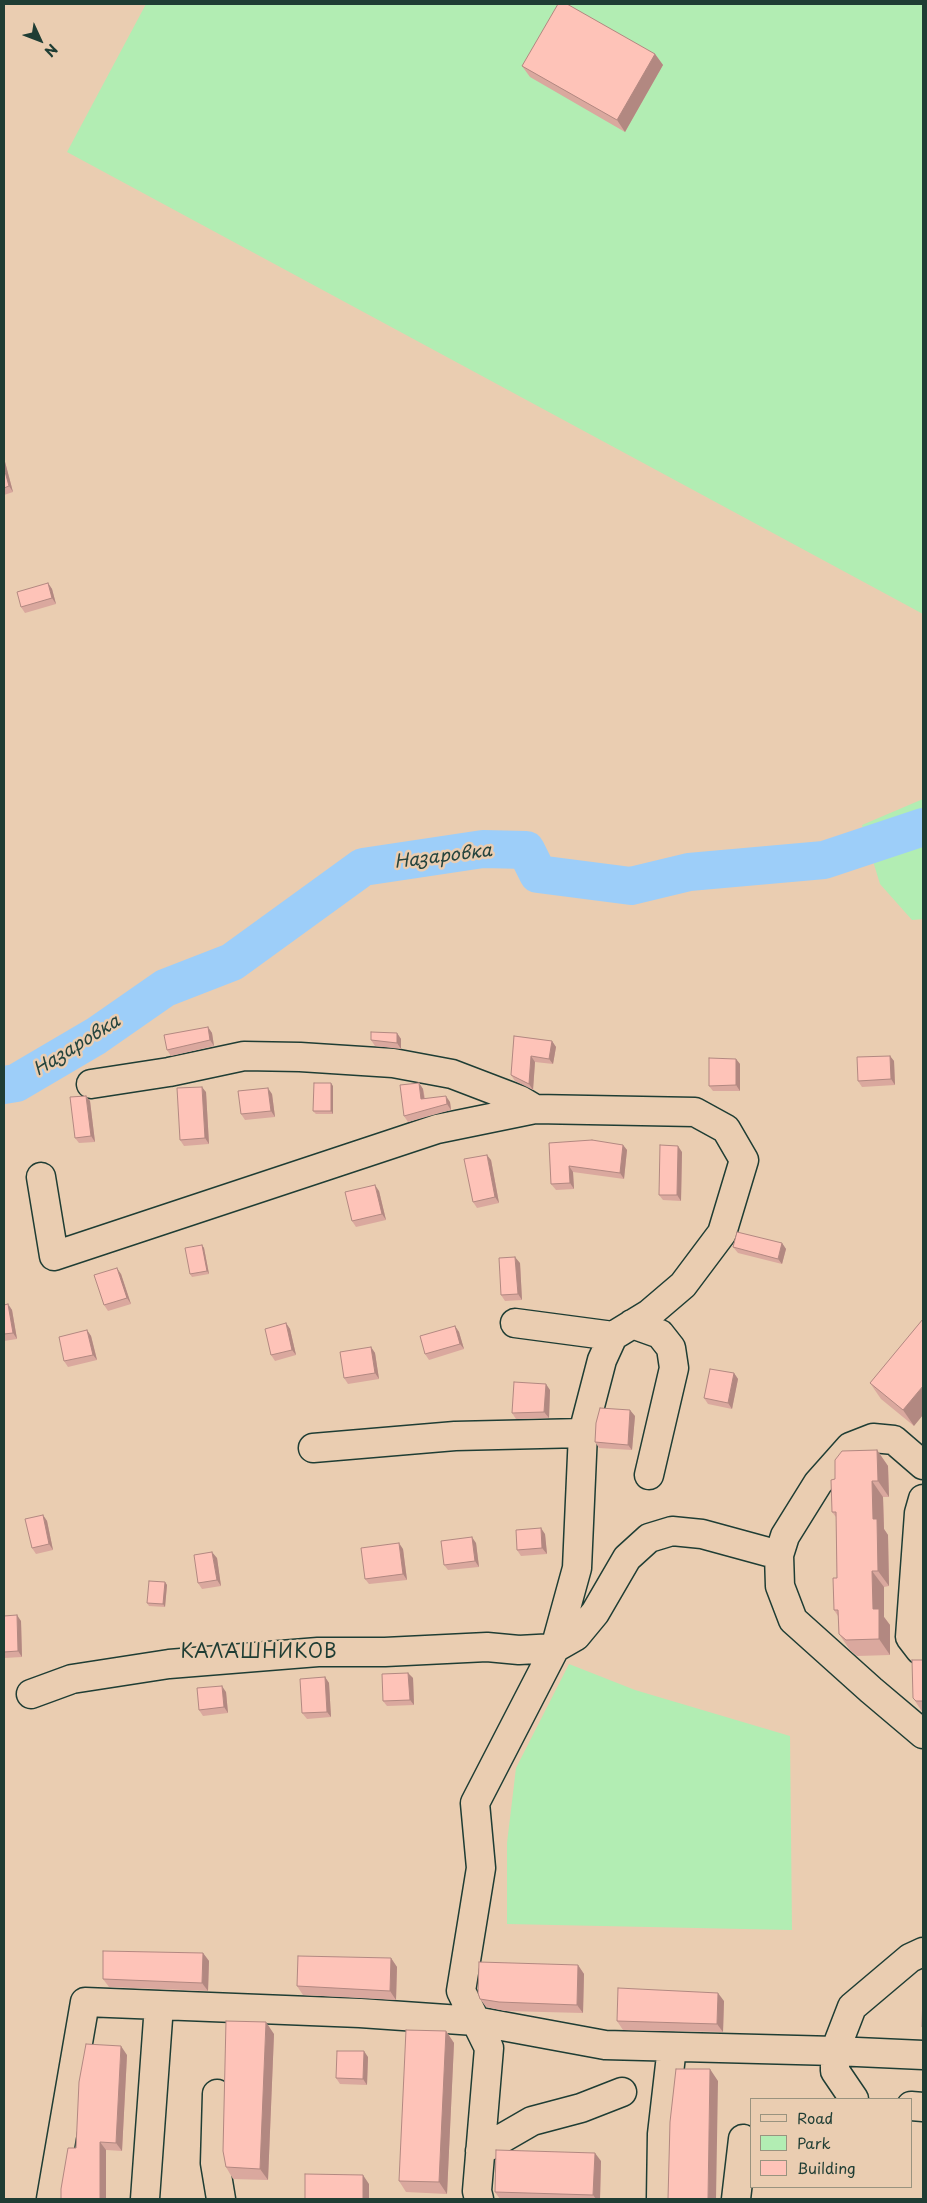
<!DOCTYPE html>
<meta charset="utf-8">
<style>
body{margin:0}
#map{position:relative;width:927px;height:2203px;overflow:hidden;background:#eacdb1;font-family:"Playpen Sans",sans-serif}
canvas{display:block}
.frame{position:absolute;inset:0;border:5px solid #1f3d34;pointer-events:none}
.legend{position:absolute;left:750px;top:2098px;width:162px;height:90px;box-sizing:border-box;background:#eacdb1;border:1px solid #99937f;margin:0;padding:6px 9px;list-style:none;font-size:15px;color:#1f3d34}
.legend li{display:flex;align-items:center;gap:10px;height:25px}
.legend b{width:25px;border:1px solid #99937f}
.north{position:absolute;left:15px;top:15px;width:50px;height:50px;-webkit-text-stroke:4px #eacdb1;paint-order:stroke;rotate:133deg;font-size:14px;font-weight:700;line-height:20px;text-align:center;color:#1f3d34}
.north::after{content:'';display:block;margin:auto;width:18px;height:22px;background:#1f3d34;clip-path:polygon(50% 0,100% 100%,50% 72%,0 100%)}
</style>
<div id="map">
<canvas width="927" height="2203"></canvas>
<div class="frame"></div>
<ul class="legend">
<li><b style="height:6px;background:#eacdb1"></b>Road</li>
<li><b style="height:14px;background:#b2edb3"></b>Park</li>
<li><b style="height:14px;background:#fec3b8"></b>Building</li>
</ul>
<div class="north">N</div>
</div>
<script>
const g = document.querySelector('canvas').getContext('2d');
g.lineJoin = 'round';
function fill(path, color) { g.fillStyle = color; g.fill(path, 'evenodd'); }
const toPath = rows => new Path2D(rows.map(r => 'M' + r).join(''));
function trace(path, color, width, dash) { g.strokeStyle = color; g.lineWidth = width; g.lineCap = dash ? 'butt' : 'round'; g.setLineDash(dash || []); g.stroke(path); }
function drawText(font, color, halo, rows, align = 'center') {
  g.font = font + ' "Playpen Sans",sans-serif'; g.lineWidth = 5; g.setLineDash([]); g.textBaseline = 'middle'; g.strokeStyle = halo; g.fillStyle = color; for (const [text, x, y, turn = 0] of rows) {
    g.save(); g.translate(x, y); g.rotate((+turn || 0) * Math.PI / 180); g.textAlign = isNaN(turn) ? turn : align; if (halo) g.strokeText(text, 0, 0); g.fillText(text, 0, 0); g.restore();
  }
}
const green = toPath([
 [146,4,923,4,923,614,67,152],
 [923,799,923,919,912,920,880,884,862,825],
 [569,1664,635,1690,790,1736,792,1930,507,1924,507,1843,516,1768]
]);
const river = toPath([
 [4,1085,16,1083,96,1036,165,988,232,962,363,867,483,849,526,850,538,874,631,886,689,872,824,860,923,827]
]);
const minor = toPath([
 [91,1084,169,1072,244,1056,300,1057,393,1063,452,1074,520,1100,535,1109],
 [41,1177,54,1256,437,1129,535,1109,695,1112,726,1129,744,1160,722,1233,683,1285,649,1314,613,1336,602,1360,583,1433,577,1568,555,1648,475,1803,481,1868,461,1991,489,2048,477,2191,479,2199],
 [515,1323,613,1336],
 [632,1324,660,1334,671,1348,674,1368,649,1475],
 [313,1448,455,1436,583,1433],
 [923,1499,919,1513,910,1637,920,1650,923,1650],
 [779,1555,780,1586,793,1620,871,1690,923,1734],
 [31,1694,72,1679,169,1664,318,1652,385,1652,487,1647,519,1650,555,1648,576,1636,595,1613,627,1558,649,1538,672,1531,702,1534,779,1555,785,1536,818,1483,850,1447,873,1438,894,1440,923,1465],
 [217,2094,215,2163,221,2199],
 [854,2099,835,2071,835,2051,852,2007,910,1958,923,1952],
 [911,2106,923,2107],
 [480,2151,532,2121,581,2108,622,2092],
 [51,2199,85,2002,360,2013,475,2021,605,2045,835,2051,923,2055],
 [145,2199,159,2005],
 [661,2199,662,2134,672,2047],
 [736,2199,743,2139]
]);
const wall = toPath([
 [655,54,663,65,625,132,530,77,522,66],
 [4,458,13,492,4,495],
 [48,583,52,589,56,604,25,613,21,607],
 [208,1027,212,1033,214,1046,171,1056,167,1050],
 [397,1033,401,1039,401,1049,375,1046,371,1040],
 [514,1036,552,1041,556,1047,553,1064,535,1062,533,1090,515,1081,511,1075],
 [890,1056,894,1061,895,1085,862,1087,858,1081],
 [736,1059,740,1064,740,1091,713,1091,709,1086],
 [419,1083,423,1089,425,1098,450,1102,451,1110,408,1122,404,1116],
 [333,1086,333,1114,316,1114,313,1111],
 [206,1092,209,1144,184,1146,180,1140],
 [272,1094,275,1117,245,1120,241,1114],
 [86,1096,90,1101,95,1142,79,1143,75,1138],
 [549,1143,623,1145,627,1150,624,1179,573,1172,574,1189,556,1190,551,1184],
 [682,1152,681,1201,663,1200,659,1195],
 [491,1160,499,1203,477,1208,473,1202],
 [379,1191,386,1220,356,1227,352,1221],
 [782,1243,786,1249,782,1264,738,1253,733,1247],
 [202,1245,204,1248,209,1274,192,1277,190,1274],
 [520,1263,522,1300,505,1301,501,1295],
 [121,1274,131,1304,108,1311,104,1305],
 [8,1304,12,1310,17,1339,4,1341,4,1305],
 [923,1319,914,1426,881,1399,870,1383],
 [286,1323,290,1329,296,1355,275,1361,271,1355],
 [455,1326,459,1332,464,1349,429,1360,425,1354],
 [87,1330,91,1336,97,1360,68,1367,64,1361],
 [371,1347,375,1353,379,1379,348,1384,344,1378],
 [734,1373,738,1379,732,1409,708,1404,704,1398],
 [550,1390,549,1418,516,1419,512,1413],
 [635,1416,632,1450,599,1448,595,1442],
 [877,1450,888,1466,889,1497,883,1497,884,1529,888,1535,889,1586,884,1587,884,1617,890,1625,890,1655,857,1656,850,1650,839,1634,838,1616,834,1610,837,1578,836,1517,832,1512,835,1479],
 [43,1515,47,1521,53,1550,36,1554,32,1548],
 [545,1534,547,1554,521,1556,517,1550],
 [476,1543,479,1567,448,1570,444,1565],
 [403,1549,407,1580,369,1584,365,1579],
 [217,1558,221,1586,202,1589,198,1583],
 [165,1582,167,1585,165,1607,149,1606,147,1603],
 [4,1616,21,1621,22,1657,4,1658],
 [923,1660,923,1713,913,1698],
 [408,1673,413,1678,414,1705,387,1706,383,1701],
 [325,1677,329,1683,331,1717,307,1719,302,1713],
 [226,1692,228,1713,203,1716,199,1710],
 [203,1953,209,1961,208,1991,109,1987,103,1979],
 [391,1958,397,1967,396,2000,303,1995,297,1986],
 [578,1965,584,1974,583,2013,505,2011,486,2007,480,1999],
 [724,2001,723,2032,623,2030,617,2021],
 [446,2031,454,2043,447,2194,406,2192,399,2181],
 [274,2034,268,2180,233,2179,226,2167],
 [127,2055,122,2151,76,2148],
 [368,2057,367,2085,340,2084,336,2078],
 [601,2161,600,2199,500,2199,495,2192]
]);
const shadedWall = toPath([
 [655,54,663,65,625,132,617,120],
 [4,458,13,492,9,486,4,468],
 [48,583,52,589,56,604,52,598],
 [208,1027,212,1033,214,1046,210,1040],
 [397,1033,401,1039,401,1049,397,1043],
 [552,1041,556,1047,553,1064,549,1059],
 [531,1056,535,1062,533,1090,529,1084],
 [890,1056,894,1061,895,1085,891,1079],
 [736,1059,740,1064,740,1091,736,1085],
 [331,1083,333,1086,333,1114,331,1111],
 [419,1083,423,1089,425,1105,421,1099],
 [202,1087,206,1092,209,1144,205,1138],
 [268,1088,272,1094,275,1117,271,1111],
 [86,1096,90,1101,95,1142,91,1136],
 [446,1096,450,1102,451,1110,447,1104],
 [623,1145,627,1150,624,1179,620,1173],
 [678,1146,682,1152,681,1201,677,1195],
 [487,1155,491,1160,499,1203,495,1197],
 [569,1166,573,1172,574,1189,570,1183],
 [375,1185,379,1191,386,1220,382,1214],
 [782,1243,786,1249,782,1264,778,1259],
 [202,1245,204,1248,209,1274,207,1271],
 [515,1257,520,1263,522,1300,518,1294],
 [117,1268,121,1274,131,1304,127,1298],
 [8,1304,12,1310,17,1339,13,1333],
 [286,1323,290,1329,296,1355,292,1350],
 [455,1326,459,1332,464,1349,460,1344],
 [87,1330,91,1336,97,1360,93,1355],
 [371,1347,375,1353,379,1379,375,1373],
 [734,1373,738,1379,732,1409,728,1403],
 [546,1384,550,1390,549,1418,544,1412],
 [923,1386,923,1415,914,1426,903,1410],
 [630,1410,635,1416,632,1450,628,1445],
 [877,1450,888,1466,889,1497,878,1481],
 [872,1481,883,1497,884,1529,888,1535,889,1586,878,1571,873,1519],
 [43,1515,47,1521,53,1550,49,1544],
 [541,1528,545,1534,547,1554,542,1548],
 [472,1537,476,1543,479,1567,475,1561],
 [399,1543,403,1549,407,1580,403,1574],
 [212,1552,217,1558,221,1586,217,1580],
 [872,1571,884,1587,884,1617,890,1625,890,1655,879,1639,873,1609],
 [165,1582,167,1585,165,1607,163,1604],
 [17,1615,21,1621,22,1657,18,1651],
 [408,1673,413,1678,414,1705,410,1700],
 [325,1677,329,1683,331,1717,327,1712],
 [222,1686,226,1692,228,1713,224,1707],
 [203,1953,209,1961,208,1991,202,1983],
 [391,1958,397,1967,396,2000,390,1991],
 [578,1965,584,1974,583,2013,577,2005],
 [718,1993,724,2001,723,2032,717,2024],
 [266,2022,274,2034,268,2180,260,2169],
 [446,2031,454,2043,447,2194,439,2182],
 [121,2046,127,2055,122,2151,116,2143],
 [364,2051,368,2057,367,2085,363,2079],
 [710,2069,718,2081,716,2199,708,2199],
 [100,2142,106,2150,106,2199,100,2199],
 [595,2153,601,2161,600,2199,596,2199,593,2195],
 [363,2175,369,2184,369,2199,363,2199]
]);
const building = toPath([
 [558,4,567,4,655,54,617,120,522,66,558,4],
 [4,468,9,486,4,488,4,468],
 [48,583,52,598,21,607,17,592,48,583],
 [208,1027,210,1040,167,1050,164,1035,208,1027],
 [371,1032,397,1033,397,1043,371,1040,371,1032],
 [514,1036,552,1041,549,1059,531,1056,529,1084,511,1075,514,1036],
 [890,1056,891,1079,858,1081,857,1057,890,1056],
 [709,1058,736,1059,736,1085,709,1086,709,1058],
 [314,1083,331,1083,331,1111,313,1111,314,1083],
 [419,1083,421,1099,446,1096,447,1104,404,1116,400,1085,419,1083],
 [202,1087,205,1138,180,1140,177,1088,202,1087],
 [268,1088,271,1111,241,1114,238,1091,268,1088],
 [86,1096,91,1136,75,1138,70,1097,86,1096],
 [592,1140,623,1145,620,1173,569,1166,570,1183,551,1184,549,1143,592,1140],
 [660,1145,678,1146,677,1195,659,1195,660,1145],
 [487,1155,495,1197,473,1202,464,1159,487,1155],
 [375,1185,382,1214,352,1221,345,1192,375,1185],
 [737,1232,782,1243,778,1259,733,1247,737,1232],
 [202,1245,207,1271,190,1274,185,1248,202,1245],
 [515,1257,518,1294,501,1295,499,1258,515,1257],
 [117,1268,127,1298,104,1305,94,1275,117,1268],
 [8,1304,13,1333,4,1334,4,1305,8,1304],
 [923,1319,923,1386,903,1410,870,1383,923,1319],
 [286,1323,292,1350,271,1355,265,1329,286,1323],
 [455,1326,460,1344,425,1354,420,1336,455,1326],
 [87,1330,93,1355,64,1361,59,1337,87,1330],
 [371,1347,375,1373,344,1378,340,1352,371,1347],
 [710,1369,734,1373,728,1403,704,1398,710,1369],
 [514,1382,546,1384,544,1412,512,1413,514,1382],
 [600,1408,630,1410,628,1445,595,1442,596,1423,600,1408],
 [877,1450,878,1481,872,1481,873,1519,877,1519,878,1571,872,1571,873,1609,879,1609,879,1639,846,1640,839,1634,838,1610,834,1610,833,1578,837,1578,836,1512,832,1512,831,1480,835,1479,835,1460,842,1451,877,1450],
 [43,1515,49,1544,32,1548,25,1519,43,1515],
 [541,1528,542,1548,517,1550,516,1530,541,1528],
 [472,1537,475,1561,444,1565,441,1541,472,1537],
 [399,1543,403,1574,365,1579,361,1548,399,1543],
 [212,1552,217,1580,198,1583,194,1555,212,1552],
 [149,1581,165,1582,163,1604,147,1603,149,1581],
 [17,1615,18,1651,4,1652,4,1616,17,1615],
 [912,1660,923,1660,923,1701,916,1701,913,1698,912,1660],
 [408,1673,410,1700,383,1701,382,1674,408,1673],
 [325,1677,327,1712,302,1713,300,1679,325,1677],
 [222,1686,224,1707,199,1710,197,1688,222,1686],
 [103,1951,203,1953,202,1983,103,1979,103,1951],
 [298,1956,391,1958,390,1991,297,1986,298,1956],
 [479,1962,578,1965,577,2005,499,2002,480,1999,478,1993,479,1962],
 [618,1988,718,1993,717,2024,617,2021,618,1988],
 [923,1994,923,2028,922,2027,923,1994],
 [226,2021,266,2022,260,2169,226,2167,223,2151,226,2021],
 [406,2030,446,2031,439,2182,399,2181,406,2030],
 [86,2044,121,2046,116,2143,100,2142,100,2199,61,2199,61,2189,68,2148,76,2148,79,2082,86,2044],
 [337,2051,364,2051,363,2079,336,2078,337,2051],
 [676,2069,710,2069,708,2199,668,2199,670,2122,676,2069],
 [496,2150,595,2153,593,2195,495,2192,496,2150],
 [305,2174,363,2175,363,2199,305,2199,305,2174]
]);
const waterNames = [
 ["Назаровка",443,857,-7],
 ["Назаровка",77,1046,-32]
];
const quarterNames = [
 ["КАЛАШНИКОВ",259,1653]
];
fill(green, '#b2edb3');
trace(river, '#9dcef9', 38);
trace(minor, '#1f3d34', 31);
trace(minor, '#eacdb1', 28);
fill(wall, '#daa89e');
fill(shadedWall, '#b28881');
fill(building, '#fec3b8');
trace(building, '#b28881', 1);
drawText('italic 18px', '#25443e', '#eacdb1', waterNames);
g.letterSpacing = '1px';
drawText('19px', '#1f3d34', '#eacdb1', quarterNames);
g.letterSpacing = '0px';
</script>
